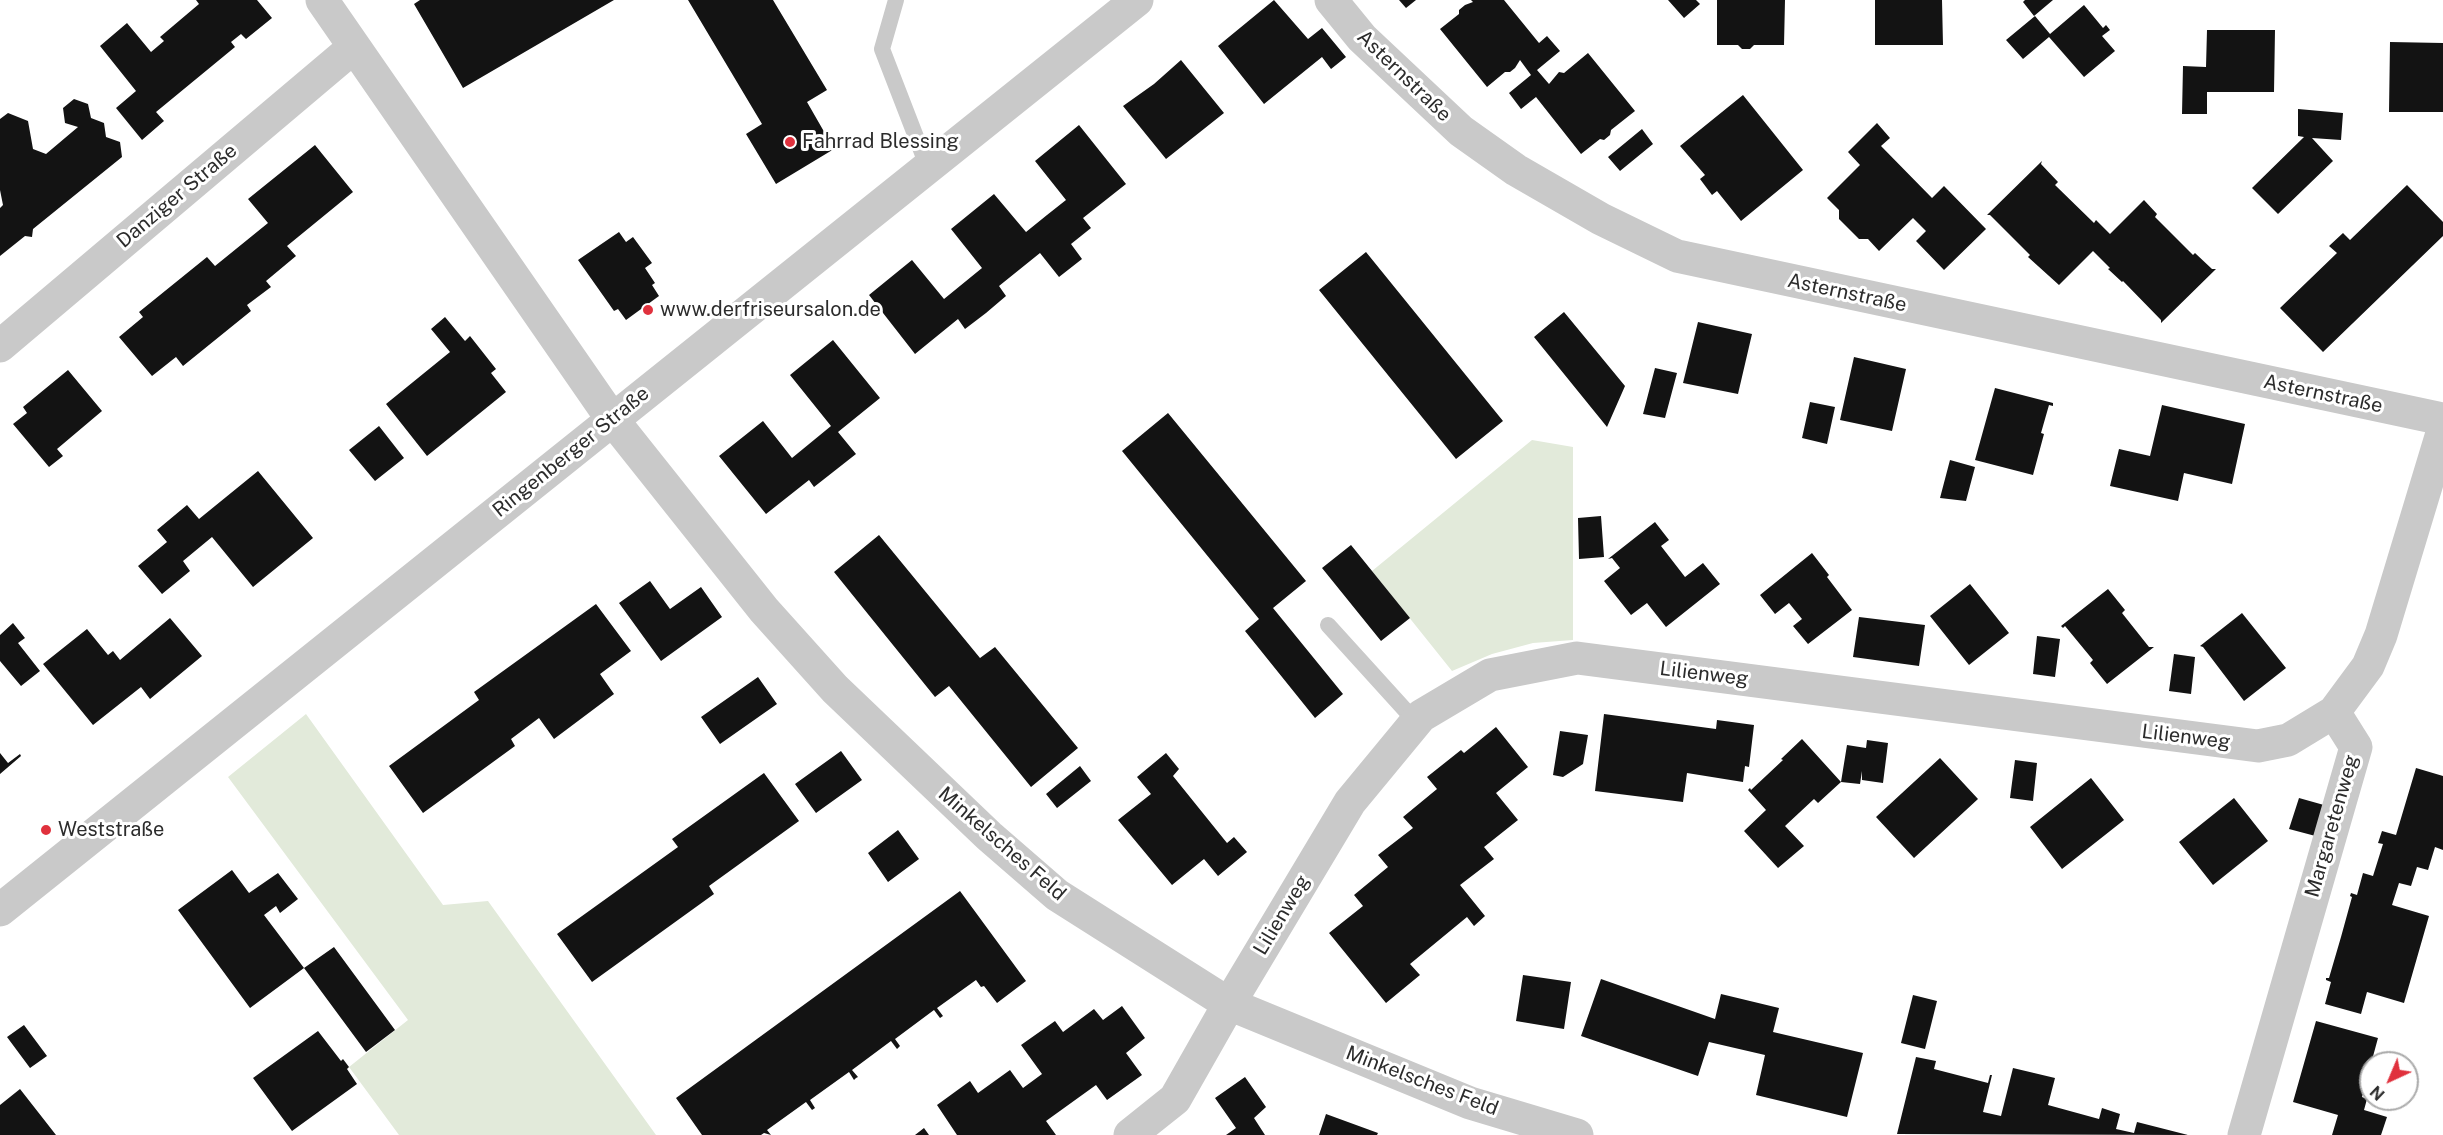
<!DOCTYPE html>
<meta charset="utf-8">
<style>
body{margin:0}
#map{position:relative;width:2443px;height:1135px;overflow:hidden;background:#fff;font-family:"Public Sans",sans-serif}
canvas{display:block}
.north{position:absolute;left:2359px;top:1051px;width:60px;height:60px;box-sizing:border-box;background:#fff;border:2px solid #ababab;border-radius:50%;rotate:224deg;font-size:16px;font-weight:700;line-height:24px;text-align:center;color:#2c2c2c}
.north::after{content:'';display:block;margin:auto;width:21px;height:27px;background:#e0313d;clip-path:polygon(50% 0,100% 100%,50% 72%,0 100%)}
</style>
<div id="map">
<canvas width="2443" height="1135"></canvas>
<div class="north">N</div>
</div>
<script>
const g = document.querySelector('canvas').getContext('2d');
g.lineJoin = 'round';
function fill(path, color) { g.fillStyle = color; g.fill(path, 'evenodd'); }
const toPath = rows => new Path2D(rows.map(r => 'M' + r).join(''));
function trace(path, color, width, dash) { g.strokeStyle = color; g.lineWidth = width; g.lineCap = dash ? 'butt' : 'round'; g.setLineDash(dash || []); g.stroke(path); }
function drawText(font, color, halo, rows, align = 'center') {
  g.font = font + ' "Public Sans",sans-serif'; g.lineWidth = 6; g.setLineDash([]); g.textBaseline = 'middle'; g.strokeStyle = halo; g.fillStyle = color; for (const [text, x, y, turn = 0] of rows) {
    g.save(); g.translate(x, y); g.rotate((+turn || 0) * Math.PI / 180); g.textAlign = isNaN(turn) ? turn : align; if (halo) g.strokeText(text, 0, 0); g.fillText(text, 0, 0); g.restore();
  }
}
const green = toPath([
 [1532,440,1573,447,1573,640,1533,643,1492,654,1452,671,1372,571],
 [306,714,443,905,488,901,656,1135,399,1135,349,1067,408,1020,228,777]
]);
const building = toPath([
 [196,0,257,0,272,18,246,39,241,34,231,42,235,47,156,112,164,121,142,140,116,108,136,91,100,46,127,23,151,52,164,41,160,37,199,4],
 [420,0,614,0,463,88,414,4],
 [688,0,773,0,827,90,807,102,834,149,776,184,746,134,762,124],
 [1274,0,1308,39,1322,28,1346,57,1331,69,1322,57,1264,104,1218,46],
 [1399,0,1416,0,1406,8],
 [1471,0,1504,0,1539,43,1547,36,1560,51,1537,70,1549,84,1559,72,1564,73,1588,53,1635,111,1611,130,1610,135,1604,140,1600,139,1581,154,1536,97,1521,109,1509,93,1531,75,1520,60,1515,68,1510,72,1505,72,1487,87,1440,29,1459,14,1459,10,1465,5,1473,2],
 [1668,0,1696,0,1700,4,1684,18],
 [1717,0,1785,0,1784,45,1754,45,1750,49,1742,49,1738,45,1717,45],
 [1875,0,1942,0,1943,45,1875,45],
 [2025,0,2053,0,2034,16,2023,2],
 [2084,5,2103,28,2106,25,2110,30,2102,36,2115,51,2084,77,2049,37,2023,59,2006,40,2035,16,2050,34],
 [2207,30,2275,30,2274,92,2207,92,2207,114,2182,114,2183,66,2206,67],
 [2390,42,2443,43,2443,112,2389,112],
 [1181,60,1224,113,1166,159,1123,106,1154,84],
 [1743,95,1803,170,1741,221,1717,191,1712,195,1700,179,1705,175,1680,146],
 [74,99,88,104,91,118,104,123,106,137,120,142,122,157,33,229,32,237,25,236,0,256,0,208,3,205,0,190,0,119,8,113,28,121,33,149,46,154,78,127,65,123,63,108],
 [2298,109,2343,113,2341,140,2312,138,2333,161,2278,214,2252,188,2304,137,2298,136],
 [1877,123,1890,138,1881,146,1932,198,1944,186,1986,229,1944,270,1916,241,1926,231,1913,218,1879,251,1868,239,1859,239,1839,219,1839,210,1827,198,1860,165,1848,152],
 [1079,125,1126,184,1083,218,1091,228,1071,244,1082,259,1059,277,1040,253,999,286,1006,296,986,313,965,329,958,319,915,354,869,295,912,260,944,299,982,268,951,229,994,194,1026,232,1047,215,1066,200,1035,161],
 [1642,129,1653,144,1620,171,1608,157],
 [315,145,353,192,287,246,296,256,266,281,271,287,247,305,251,311,183,366,176,357,152,376,119,337,143,317,139,312,207,257,215,266,268,223,248,199],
 [2042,161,2041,164,2058,182,2055,185,2094,223,2096,220,2110,234,2144,200,2157,214,2155,217,2193,255,2195,253,2212,269,2216,269,2161,323,2161,320,2123,281,2122,282,2108,269,2110,268,2093,251,2059,285,2028,257,2030,255,1990,215,1987,215],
 [2407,185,2443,222,2443,236,2323,352,2280,308,2337,253,2329,246,2343,233,2350,240],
 [619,232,626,242,633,237,652,263,645,268,655,283,652,285,659,296,626,320,618,309,614,311,578,260],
 [1366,252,1503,421,1456,459,1319,290],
 [1564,312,1625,386,1607,427,1534,337],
 [445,317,465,341,470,336,496,369,491,373,506,392,427,456,386,404,450,352,431,329],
 [1698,322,1752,334,1738,394,1683,383],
 [833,340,880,398,838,432,856,454,814,487,809,480,766,514,719,456,763,421,792,458,831,426,790,375],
 [1854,357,1906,369,1892,431,1840,420],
 [1655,368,1677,373,1665,418,1643,414],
 [68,370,102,411,57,449,63,456,49,467,13,424,27,413,23,407],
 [1995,388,2053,403,2053,406,2049,405,2041,433,2044,434,2033,475,1975,460],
 [1810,402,1835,407,1827,444,1802,438],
 [2162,405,2245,424,2232,484,2184,473,2178,501,2110,486,2119,449,2150,456],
 [1168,413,1306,581,1273,608,1343,694,1315,718,1245,631,1259,619,1122,451],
 [379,426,404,458,375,481,349,450],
 [1950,460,1975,467,1966,501,1940,498],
 [258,471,313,538,253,587,212,537,183,561,190,571,162,594,138,566,167,542,157,530,187,505,199,519],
 [1601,516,1604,557,1579,559,1578,518],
 [1655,522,1669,540,1661,546,1685,577,1703,563,1720,584,1666,627,1647,603,1631,615,1604,581,1620,568,1612,558,1608,559],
 [879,535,980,658,995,647,1078,748,1031,787,949,686,935,697,834,572],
 [1351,545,1410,618,1381,641,1322,568],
 [1812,553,1829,575,1827,577,1852,610,1808,644,1793,626,1802,619,1789,603,1775,614,1760,595],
 [650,581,670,609,701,587,722,617,661,661,619,603],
 [1970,584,2009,633,1969,665,1930,616],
 [2108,589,2125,610,2122,613,2149,647,2154,647,2107,684,2090,663,2093,660,2065,626,2063,628,2061,626],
 [596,604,631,651,600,674,614,694,554,739,539,718,511,739,515,746,423,813,389,766,479,700,474,692],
 [2242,613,2286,668,2244,701,2203,647,2200,646],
 [1859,617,1925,625,1919,666,1853,657],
 [170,618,202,656,150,699,141,687,93,725,43,664,87,629,108,655,113,651,120,660],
 [13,623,25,638,18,643,40,671,21,686,0,661,0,635],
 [2037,636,2060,639,2055,677,2033,674],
 [2174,654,2195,657,2191,694,2169,691],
 [758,677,777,704,720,744,701,717],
 [1604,714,1716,729,1717,720,1754,725,1749,767,1745,766,1743,782,1687,773,1683,802,1595,791],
 [1496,727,1528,767,1496,793,1518,820,1484,847,1494,859,1460,885,1485,916,1474,926,1467,917,1410,964,1420,975,1386,1003,1329,933,1363,906,1354,895,1388,867,1378,855,1413,828,1403,817,1437,789,1427,777,1461,750,1464,753],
 [1560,731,1588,735,1583,764,1563,777,1553,775],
 [1802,739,1841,782,1818,803,1814,799,1785,826,1804,846,1778,868,1744,831,1766,810,1748,790,1750,788,1751,790,1783,760,1781,759],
 [1867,740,1888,743,1883,783,1862,780,1862,771,1860,784,1841,782,1847,745,1866,748],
 [841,751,862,780,816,813,795,784],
 [0,753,8,763,20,754,21,756,0,774],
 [1166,753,1179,769,1173,776,1227,843,1234,837,1247,852,1218,876,1204,859,1172,885,1118,820,1151,794,1137,777],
 [1940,758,1978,799,1914,858,1876,817],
 [2015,760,2037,763,2033,801,2010,798],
 [1080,766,1091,781,1057,808,1046,794],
 [2416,768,2443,776,2443,850,2435,847,2428,870,2417,867,2411,886,2399,883,2392,905,2429,916,2404,1003,2367,992,2361,1014,2325,1004,2331,982,2326,980,2326,978,2329,978,2341,937,2352,897,2350,896,2351,893,2357,895,2363,873,2373,876,2383,844,2378,843,2382,831,2396,835],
 [764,773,799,821,709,886,714,894,592,982,557,934,678,847,672,839],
 [2091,778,2124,820,2062,869,2030,827],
 [2234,798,2268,841,2213,885,2179,842],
 [2299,798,2331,807,2323,838,2289,829],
 [898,830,919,859,888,882,868,853],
 [232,870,249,893,278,873,298,899,280,913,276,906,264,915,304,968,250,1008,178,910],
 [960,891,1026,981,997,1003,984,986,981,987,976,980,937,1008,943,1016,940,1018,934,1010,895,1039,900,1046,897,1049,891,1041,852,1070,858,1077,856,1078,854,1080,849,1072,810,1100,815,1108,812,1110,806,1102,767,1130,771,1135,764,1133,761,1135,702,1135,676,1098],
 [334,947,395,1030,366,1052,304,968],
 [1523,975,1571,982,1564,1029,1516,1021],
 [1601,979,1715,1019,1721,994,1779,1008,1773,1032,1863,1053,1847,1117,1756,1095,1765,1055,1709,1042,1698,1076,1581,1036],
 [1913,995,1937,1001,1925,1049,1901,1043],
 [1122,1006,1145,1038,1126,1053,1142,1075,1107,1100,1096,1085,1046,1121,1056,1135,957,1135,937,1105,970,1081,978,1093,1010,1070,1023,1088,1042,1074,1021,1045,1055,1021,1063,1032,1094,1009,1103,1020],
 [2316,1021,2378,1038,2362,1097,2367,1099,2364,1110,2387,1117,2381,1135,2332,1135,2338,1115,2293,1102],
 [24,1025,47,1056,30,1068,7,1037],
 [318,1031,341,1061,343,1059,349,1067,347,1069,357,1084,292,1131,253,1078],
 [1916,1057,1936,1061,1934,1069,1988,1083,1990,1075,1992,1075,1983,1112,2001,1116,2013,1068,2055,1078,2048,1105,2099,1119,2102,1108,2120,1114,2116,1129,2134,1133,2137,1122,2188,1135,1897,1134],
 [1245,1077,1266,1107,1254,1118,1265,1135,1226,1135,1236,1128,1215,1098],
 [20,1089,56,1135,0,1135,0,1105],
 [1326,1114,1378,1133,1377,1135,1319,1135],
 [924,1128,929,1135,915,1135]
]);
const lane = toPath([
 [896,0,882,49,928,168],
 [1328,625,1416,722]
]);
const street = toPath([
 [322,0,612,419,764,610,835,689,989,836,1057,895,1229,1004,1470,1103,1577,1135],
 [1331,0,1362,38,1461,131,1516,170,1601,219,1677,256,2443,419],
 [0,346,354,47],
 [0,910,1137,0],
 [1130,1135,1175,1099,1229,1004,1350,802,1421,716,1490,675,1577,658,2258,746,2288,740,2334,712,2368,666,2381,635,2443,430],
 [2244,1135,2356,747,2334,712]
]);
const markers = [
 [790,142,6,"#e0313d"],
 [648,310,6,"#e0313d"],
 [46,830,6,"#e0313d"]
];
const streetNames = [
 ["Asternstraße",1404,76,44],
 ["Danziger Straße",177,196,-40],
 ["Asternstraße",1847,293,12],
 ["Asternstraße",2323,394,12],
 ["Ringenberger Straße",571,452,-39],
 ["Lilienweg",1704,674,7],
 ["Lilienweg",2186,737,7],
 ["Margaretenweg",2332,826,-74],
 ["Minkelsches Feld",1002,844,41],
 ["Lilienweg",1282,915,-59],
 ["Minkelsches Feld",1422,1081,21]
];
const poiNames = [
 ["Fahrrad Blessing",802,142],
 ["www.derfriseursalon.de",660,310],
 ["Weststraße",58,830]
];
fill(green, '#e2eada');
fill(building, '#131313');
trace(lane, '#c9c9c9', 16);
trace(street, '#c9c9c9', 33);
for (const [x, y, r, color] of markers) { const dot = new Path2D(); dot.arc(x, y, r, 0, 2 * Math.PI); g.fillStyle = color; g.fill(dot); trace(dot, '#fff', 2); }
drawText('20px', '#2c2c2c', '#fff', streetNames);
drawText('20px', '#2c2c2c', '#fff', poiNames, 'left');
</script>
